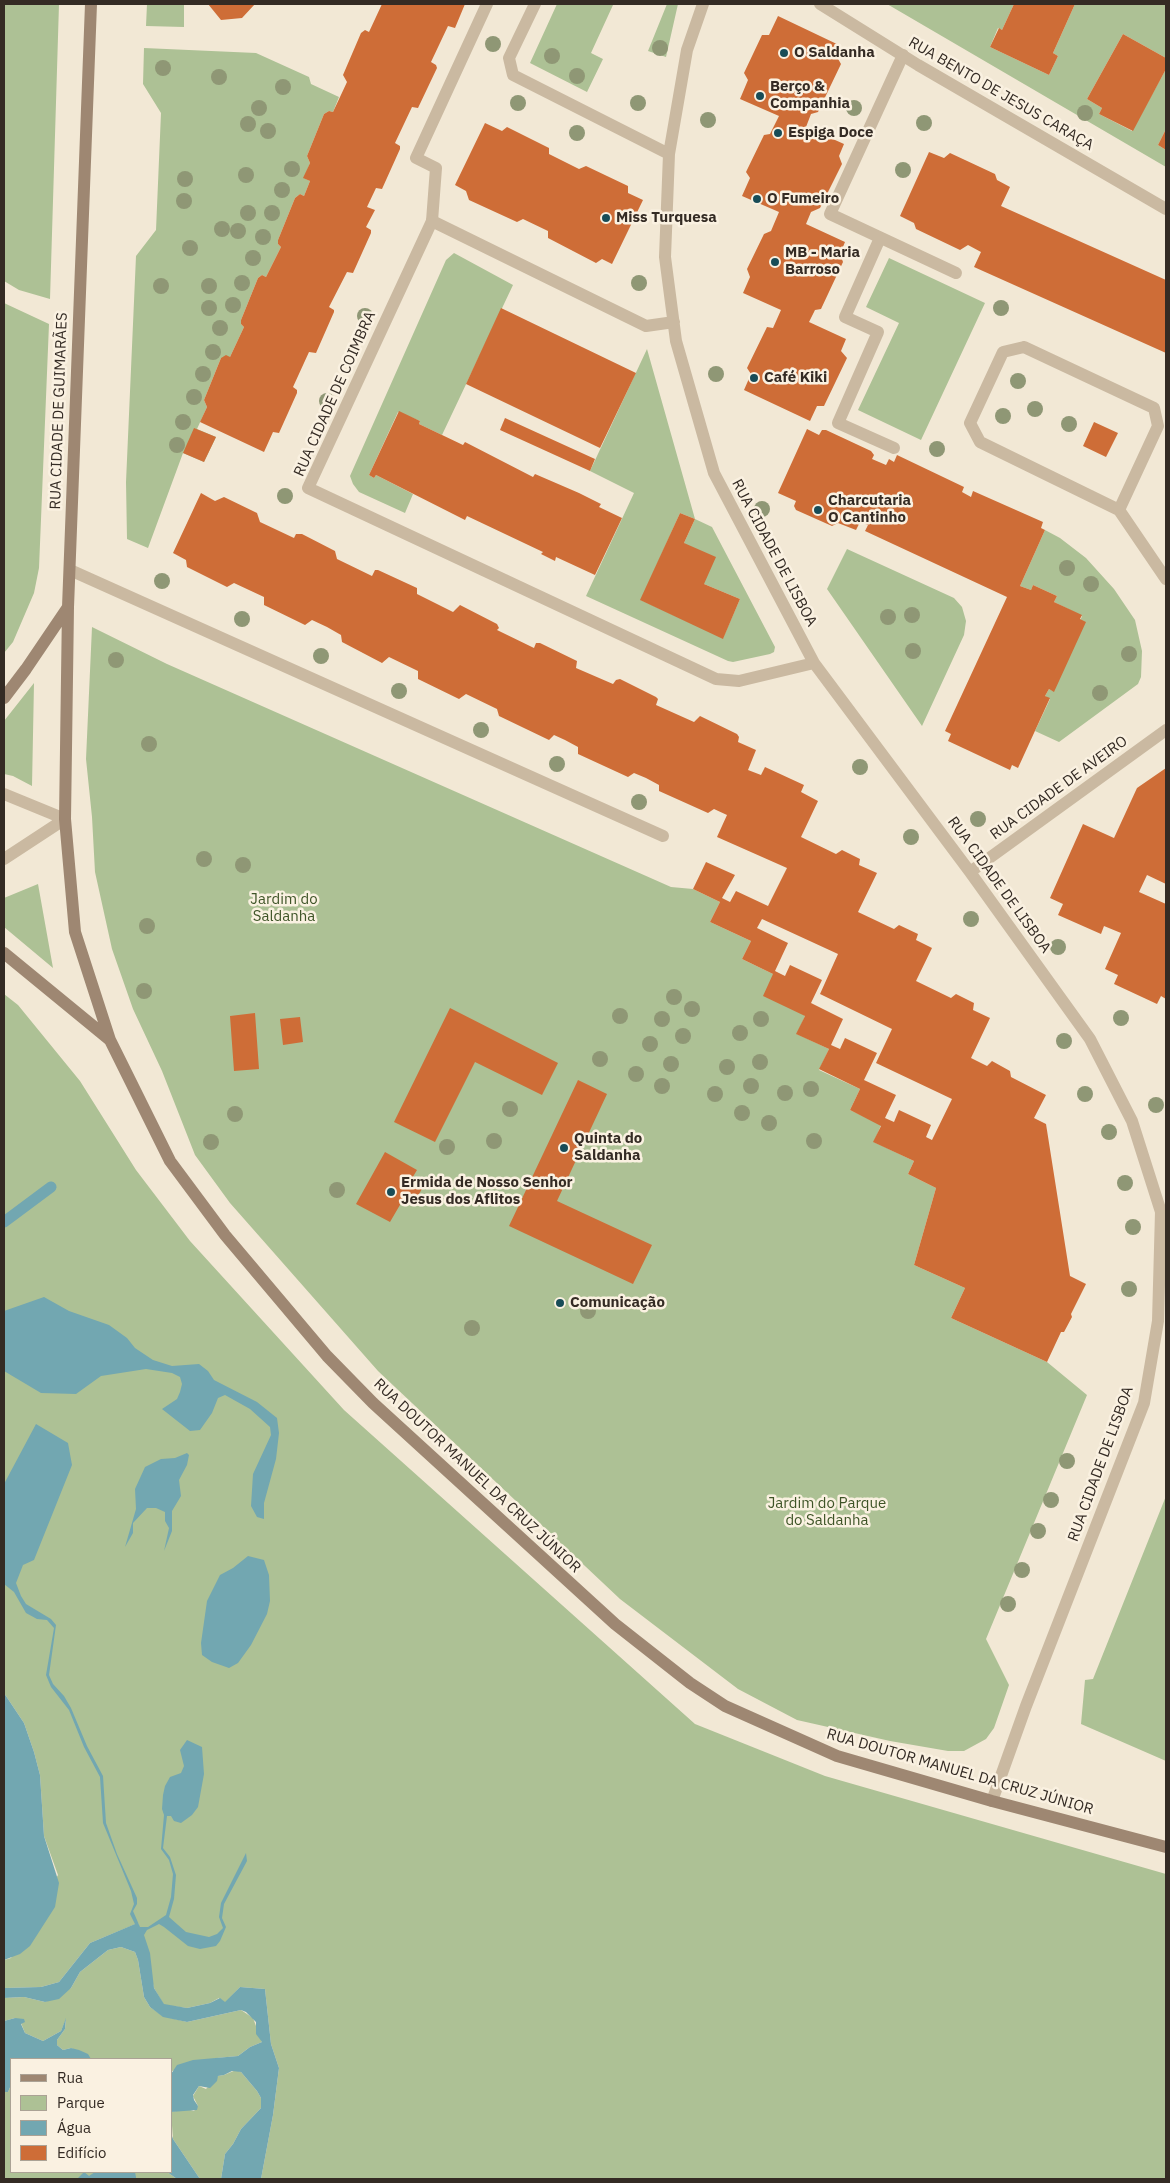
<!DOCTYPE html>
<meta charset="utf-8">
<style>
body{margin:0}
#map{position:relative;width:1170px;height:2183px;overflow:hidden;background:#f2e8d5;font-family:"IBM Plex Sans",sans-serif}
canvas{display:block}
.frame{position:absolute;inset:0;border:5px solid #342b24;pointer-events:none}
.legend{position:absolute;left:10px;top:2058px;width:162px;height:115px;box-sizing:border-box;background:#faf1e1;border:1px solid #aba295;margin:0;padding:6px 9px;list-style:none;font-size:15px;color:#342b24}
.legend li{display:flex;align-items:center;gap:10px;height:25px}
.legend b{width:25px;border:1px solid #aba295}
</style>
<div id="map">
<canvas width="1170" height="2183"></canvas>
<div class="frame"></div>
<ul class="legend">
<li><b style="height:6px;background:#9e8772"></b>Rua</li>
<li><b style="height:14px;background:#adc195"></b>Parque</li>
<li><b style="height:14px;background:#72a7b1"></b>Água</li>
<li><b style="height:14px;background:#ce6d37"></b>Edifício</li>
</ul>
</div>
<script>
const g = document.querySelector('canvas').getContext('2d');
g.lineJoin = 'round';
function fill(path, color) { g.fillStyle = color; g.fill(path, 'evenodd'); }
const toPath = rows => new Path2D(rows.map(r => 'M' + r).join(''));
function trace(path, color, width, dash) { g.strokeStyle = color; g.lineWidth = width; g.lineCap = dash ? 'butt' : 'round'; g.setLineDash(dash || []); g.stroke(path); }
function drawText(font, color, halo, rows, align = 'center') {
  g.font = font + ' "IBM Plex Sans",sans-serif'; g.lineWidth = 5; g.setLineDash([]); g.textBaseline = 'middle'; g.strokeStyle = halo; g.fillStyle = color; for (const [text, x, y, turn = 0] of rows) {
    g.save(); g.translate(x, y); g.rotate((+turn || 0) * Math.PI / 180); g.textAlign = isNaN(turn) ? turn : align; if (halo) g.strokeText(text, 0, 0); g.fillText(text, 0, 0); g.restore();
  }
}
const green = toPath([
 [4,4,59,4,50,299,19,290,4,281],
 [147,4,184,4,184,27,146,26],
 [557,4,613,5,591,53,603,59,587,92,530,63],
 [667,4,678,4,666,57,648,51],
 [887,4,1014,4,1002,30,998,28,990,47,1049,75,1058,56,1053,53,1075,4,1166,4,1166,58,1123,34,1087,99,1102,108,1099,114,1132,131,1166,69,1166,129,1158,145,1166,150,1166,167],
 [144,48,256,53,309,77,311,84,339,97,333,112,329,111,324,114,307,156,310,163,304,178,310,181,304,196,300,194,295,198,278,240,278,244,281,247,266,277,262,275,258,278,241,320,241,324,244,327,230,357,221,358,204,400,207,407,197,429,216,437,204,462,183,453,148,548,127,539,126,482,136,256,156,230,161,113,143,84],
 [454,253,513,285,442,435,419,424,420,421,398,412,369,475,374,478,376,475,413,494,405,513,359,492,353,484,350,476,446,260],
 [889,258,985,303,921,440,858,410,899,323,866,307],
 [4,303,49,324,39,568,34,593,13,642,4,653],
 [647,349,695,519,712,527,775,647,774,652,770,654,733,662,728,661,586,596,634,493,590,471],
 [680,513,695,519,684,543,704,584,740,599,723,638,641,600],
 [1045,530,1060,538,1086,558,1114,589,1135,620,1142,651,1141,677,1138,684,1059,742,1035,731,1050,699,1045,696,1049,689,1053,691,1082,616,1054,602,1057,596,1033,585,1031,590,1020,586],
 [847,549,954,598,962,607,966,621,964,635,922,726,827,589],
 [92,627,167,664,671,887,693,889,720,902,710,922,751,941,742,959,773,974,805,1016,797,1034,829,1049,819,1070,860,1089,850,1110,881,1125,874,1142,914,1161,908,1174,936,1188,914,1265,965,1288,951,1318,1047,1362,1087,1395,986,1639,1009,1685,994,1728,986,1739,964,1751,948,1751,890,1741,797,1720,738,1689,620,1599,378,1371,230,1203,195,1155,162,1071,133,1009,112,949,95,872,92,817,86,759],
 [34,683,32,786,13,776,4,774,4,721],
 [38,884,53,968,4,927,4,898],
 [4,994,18,1005,80,1081,136,1170,190,1241,344,1410,695,1724,825,1776,1166,1874,1166,2179,261,2179,273,2115,279,2068,271,2044,265,1989,240,1987,225,2003,219,1998,210,2003,187,2008,164,2005,154,1988,138,1923,90,1943,59,1982,41,1987,4,1988,4,1960,11,1958,58,1875,44,1836,40,1775,34,1752,24,1723,4,1693],
 [1166,1496,1166,1761,1081,1724,1085,1680,1093,1679],
 [121,1947,135,1952,138,1960,144,1997,150,2007,163,2016,187,2022,241,2010,253,2018,262,2042,250,2047,238,2056,217,2058,172,2071,171,2074,171,2059,91,2059,71,2048,63,2050,57,2045,57,2040,65,2029,66,2019,61,2031,43,2041,25,2033,21,2023,15,2018,4,2021,4,1998,24,1997,45,2002,71,1988,80,1972,108,1950],
 [236,2070,241,2072,257,2091,261,2098,261,2108,241,2129,233,2144,225,2154,221,2179,200,2179,173,2139,171,2112,187,2109,194,2111,198,2106,193,2096,199,2086,206,2089,218,2076,224,2075],
 [11,2085,11,2172,167,2172,177,2179,4,2179,4,2092,8,2092]
]);
const water = toPath([
 [44,1297,69,1311,109,1325,127,1338,135,1348,153,1360,172,1366,199,1364,208,1371,214,1380,257,1402,277,1418,279,1433,276,1459,264,1503,264,1519,257,1517,251,1506,253,1474,271,1435,270,1427,250,1409,225,1395,218,1398,212,1413,200,1430,190,1431,162,1409,177,1399,180,1392,182,1384,180,1377,172,1373,146,1369,101,1376,76,1394,41,1393,4,1371,4,1311],
 [36,1424,68,1443,72,1465,34,1560,23,1565,16,1583,21,1596,26,1604,51,1619,56,1625,49,1675,53,1684,64,1696,71,1708,87,1746,103,1776,106,1823,117,1854,137,1898,137,1904,133,1911,140,1927,148,1927,166,1915,171,1897,173,1874,169,1860,161,1849,164,1815,162,1809,163,1795,165,1786,170,1777,181,1773,184,1766,180,1750,187,1740,202,1747,204,1774,198,1807,192,1815,181,1823,174,1821,171,1816,167,1816,163,1848,170,1857,176,1875,174,1899,169,1917,186,1932,209,1937,217,1934,223,1928,219,1917,221,1903,246,1853,247,1861,224,1904,222,1918,226,1927,220,1941,216,1946,200,1949,188,1946,164,1927,159,1924,147,1930,144,1935,150,1953,154,1988,164,2004,187,2008,210,2003,220,1998,225,2002,240,1987,265,1989,271,2044,279,2068,273,2115,261,2179,221,2179,225,2154,233,2144,241,2129,261,2108,261,2098,257,2091,241,2072,232,2071,224,2075,218,2076,217,2081,210,2088,199,2086,193,2095,194,2100,198,2106,197,2110,171,2112,171,2074,177,2065,193,2060,238,2056,250,2047,262,2042,256,2034,256,2022,246,2012,241,2010,187,2022,163,2017,150,2007,144,1997,138,1960,135,1952,121,1947,108,1950,80,1972,71,1988,59,1999,45,2002,24,1997,4,1998,4,1988,41,1987,59,1982,90,1943,135,1924,130,1914,134,1904,131,1891,103,1823,100,1777,84,1747,69,1710,51,1687,46,1675,54,1628,47,1620,37,1619,26,1613,14,1592,4,1584,4,1484],
 [187,1453,189,1455,187,1465,179,1480,181,1496,172,1511,172,1531,164,1551,169,1528,165,1521,165,1512,156,1508,147,1508,133,1523,133,1533,125,1547,136,1509,135,1489,145,1467,161,1459,175,1458],
 [248,1556,264,1560,269,1575,270,1601,267,1614,251,1645,238,1663,229,1668,212,1662,202,1655,201,1643,207,1601,220,1575,233,1568],
 [4,1693,24,1723,34,1752,40,1775,44,1836,59,1883,55,1907,30,1946,20,1954,4,1960],
 [15,2018,24,2019,25,2022,21,2024,25,2033,43,2041,61,2031,66,2018,65,2029,57,2040,57,2045,63,2050,71,2048,79,2050,88,2054,91,2059,11,2059,11,2085,8,2092,4,2092,4,2021],
 [171,2133,173,2139,200,2179,177,2179,167,2172,171,2172],
 [84,2172,89,2176,95,2172,135,2172,136,2177,136,2179,77,2179]
]);
const stream = toPath([
 [4,1222,51,1187]
]);
const building = toPath([
 [208,4,255,4,242,18,221,20],
 [382,4,465,4,455,28,448,26,431,62,436,65,437,68,418,108,412,107,395,143,400,146,400,149,382,189,376,188,367,207,375,210,366,227,371,230,371,233,353,273,347,272,329,307,334,310,334,312,316,353,309,352,293,387,297,390,297,393,279,433,273,432,264,452,200,422,207,407,204,400,221,358,226,355,230,357,244,327,241,324,241,320,258,278,262,275,266,277,281,247,278,244,278,240,295,198,300,194,304,196,310,181,303,178,310,163,307,156,324,114,329,111,333,112,347,82,343,75,361,33,365,30,369,32],
 [1014,4,1075,4,1053,53,1058,56,1049,75,990,47,999,28,1002,30],
 [778,16,841,46,837,57,841,64,818,112,811,114,806,127,844,144,839,156,842,164,820,208,811,212,806,224,845,242,840,254,843,262,821,309,815,310,809,322,846,339,841,351,847,358,824,406,817,406,810,421,744,390,751,374,747,368,767,327,773,328,781,310,743,293,750,277,747,269,764,234,771,231,779,212,742,196,750,178,746,172,764,135,770,134,779,116,740,99,748,80,744,73,762,35,769,35],
 [1123,34,1166,58,1166,69,1133,131,1099,114,1102,108,1087,99],
 [485,123,502,131,507,127,549,148,549,154,579,169,586,166,628,186,628,193,643,200,612,264,602,259,596,263,548,238,548,231,523,219,517,222,469,200,466,191,455,185],
 [1166,129,1166,150,1158,145],
 [929,152,944,158,950,153,995,174,997,180,1010,187,1001,206,1166,280,1166,353,974,267,981,252,968,245,960,250,916,229,914,223,900,216],
 [501,308,636,373,600,448,466,384],
 [399,411,420,421,419,424,463,445,465,442,533,477,535,474,579,493,601,504,599,507,622,518,595,575,556,557,555,561,541,554,543,552,467,516,465,520,376,475,374,478,369,475],
 [505,418,595,459,590,471,500,430],
 [1094,422,1118,433,1106,457,1083,446],
 [194,428,216,437,204,462,183,453],
 [807,429,819,435,822,430,826,430,871,451,874,455,872,459,886,465,889,459,894,462,897,455,964,487,962,492,971,497,973,491,1043,522,1041,528,1045,530,1020,586,1031,590,1033,585,1057,596,1054,602,1082,615,1080,619,1086,622,1054,692,1049,689,1045,696,1050,698,1018,768,1012,765,1010,770,948,741,951,734,945,731,1007,597,865,531,868,525,860,522,856,530,838,523,832,526,796,510,794,506,796,501,778,493],
 [201,493,215,501,224,497,257,513,260,522,294,538,296,534,302,534,335,551,337,559,372,576,375,570,378,570,417,588,417,594,453,612,460,605,497,624,499,628,497,630,534,648,536,643,540,643,577,661,576,668,613,684,616,680,620,679,656,697,658,699,656,705,694,722,700,716,737,734,739,737,738,742,756,750,748,770,761,775,765,767,804,785,801,792,818,801,801,837,836,854,842,850,860,859,859,865,877,873,858,912,894,929,899,925,918,934,916,940,932,948,916,981,951,998,956,994,974,1003,973,1010,990,1018,971,1058,987,1066,992,1061,1010,1071,1011,1077,1046,1095,1034,1118,1046,1124,1070,1276,1086,1284,1071,1314,1072,1317,1064,1332,1061,1332,1047,1362,951,1318,965,1288,914,1265,936,1188,908,1174,914,1161,873,1142,881,1126,850,1110,860,1089,819,1069,829,1049,796,1034,805,1016,763,996,773,974,742,959,751,941,710,922,720,902,693,889,706,862,735,875,722,898,730,902,736,891,768,906,787,868,717,837,727,815,714,809,708,813,659,791,659,785,646,778,634,773,628,777,578,754,578,747,565,740,554,735,549,740,499,716,497,709,466,694,459,699,418,679,418,671,389,657,382,663,342,642,341,635,327,627,312,620,305,625,264,605,264,597,234,583,227,587,187,567,186,560,173,553],
 [762,919,838,954,820,994,892,1029,876,1063,952,1099,932,1140,926,1137,931,1125,899,1110,894,1122,885,1118,896,1095,864,1080,877,1053,845,1038,840,1049,831,1045,843,1019,811,1003,822,980,790,965,785,976,775,971,788,943,757,928],
 [680,513,695,519,684,543,716,557,704,584,740,599,723,639,640,600],
 [1166,768,1166,884,1147,875,1139,892,1166,904,1166,999,1161,996,1157,1004,1114,984,1118,975,1105,969,1121,933,1104,926,1101,934,1058,915,1063,904,1050,898,1083,824,1114,838,1137,788],
 [450,1008,558,1063,542,1095,475,1062,435,1142,394,1122],
 [255,1013,259,1069,234,1071,230,1016],
 [300,1017,303,1042,283,1045,280,1019],
 [578,1080,607,1094,557,1201,652,1245,633,1284,509,1226],
 [385,1152,417,1170,411,1180,423,1187,414,1203,404,1198,390,1222,356,1204]
]);
const service = toPath([
 [903,55,830,214,956,273],
 [880,238,845,317,878,332,838,423,894,448],
 [70,570,663,836]
]);
const pedestrian = toPath([
 [432,221,436,168,416,158,487,4]
]);
const minor = toPath([
 [535,4,509,58,513,75,669,154],
 [703,4,687,50,669,154,665,257,676,341,714,473,814,663,970,872,1090,1039,1132,1121,1161,1212,1158,1321,1144,1403,1026,1706,992,1801],
 [820,4,918,65,1166,209],
 [674,322,646,326,432,221,308,488,716,679,739,681,814,663],
 [1024,347,1154,408,1158,426,1119,510,980,442,970,423,1003,352,1024,347],
 [1119,510,1166,579],
 [4,794,65,819],
 [4,859,65,819],
 [970,872,1166,730]
]);
const secondary = toPath([
 [91,4,68,607,65,819,75,932,110,1040,170,1161,225,1235,327,1356,373,1403,615,1624,690,1683,725,1706,837,1756,992,1801,1166,1847],
 [4,698,26,669,68,607],
 [4,953,110,1040]
]);
const trees = [
 [493,44],
 [660,48],
 [552,56],
 [163,68],
 [577,76],
 [219,77],
 [283,87],
 [518,103],
 [638,103],
 [259,108],
 [854,108],
 [1085,113],
 [708,120],
 [924,123],
 [248,124],
 [268,131],
 [577,133],
 [292,169],
 [903,170],
 [246,175],
 [185,179],
 [282,190],
 [184,201],
 [248,213],
 [272,213],
 [222,229],
 [238,231],
 [263,237],
 [190,248],
 [253,258],
 [242,283],
 [639,283],
 [161,286],
 [209,286],
 [233,305],
 [209,308],
 [1001,308],
 [365,316],
 [220,328],
 [213,352],
 [203,374],
 [716,374],
 [1018,381],
 [194,397],
 [327,401],
 [1035,409],
 [1003,416],
 [183,422],
 [1069,424],
 [177,445],
 [937,449],
 [285,496],
 [762,509],
 [1067,568],
 [162,581],
 [1091,584],
 [912,615],
 [888,617],
 [242,619],
 [913,651],
 [1129,654],
 [321,656],
 [116,660],
 [399,691],
 [1100,693],
 [481,730],
 [149,744],
 [557,764],
 [860,767],
 [639,802],
 [978,819],
 [911,837],
 [204,859],
 [243,865],
 [971,919],
 [147,926],
 [1058,947],
 [144,991],
 [674,997],
 [692,1009],
 [620,1016],
 [1121,1018],
 [662,1019],
 [761,1019],
 [740,1033],
 [683,1036],
 [1064,1041],
 [650,1044],
 [600,1059],
 [760,1062],
 [671,1064],
 [727,1067],
 [636,1074],
 [662,1086],
 [751,1086],
 [811,1089],
 [785,1093],
 [715,1094],
 [1085,1094],
 [1156,1105],
 [510,1109],
 [742,1113],
 [235,1114],
 [769,1123],
 [1109,1132],
 [494,1141],
 [814,1141],
 [211,1142],
 [447,1147],
 [1125,1183],
 [337,1190],
 [1133,1227],
 [1129,1289],
 [588,1311],
 [472,1328],
 [1067,1461],
 [1051,1500],
 [1038,1531],
 [1022,1570],
 [1008,1604]
];
const markers = [
 [784,53,5,"#184c57"],
 [760,96,5,"#184c57"],
 [778,133,5,"#184c57"],
 [757,199,5,"#184c57"],
 [606,218,5,"#184c57"],
 [775,262,5,"#184c57"],
 [754,378,5,"#184c57"],
 [818,510,5,"#184c57"],
 [564,1148,5,"#184c57"],
 [391,1192,5,"#184c57"],
 [560,1303,5,"#184c57"]
];
const poiNames = [
 ["O Saldanha",794,53],
 ["Berço &",770,87],
 ["Companhia",770,104],
 ["Espiga Doce",788,133],
 ["O Fumeiro",767,199],
 ["Miss Turquesa",616,218],
 ["MB - Maria",785,253],
 ["Barroso",785,270],
 ["Café Kiki",764,378],
 ["Charcutaria",828,501],
 ["O Cantinho",828,518],
 ["Quinta do",574,1139],
 ["Saldanha",574,1156],
 ["Ermida de Nosso Senhor",401,1183],
 ["Jesus dos Aflitos",401,1200],
 ["Comunicação",570,1303]
];
const streetNames = [
 ["RUA BENTO DE JESUS CARAÇA",1001,94,30],
 ["RUA CIDADE DE COIMBRA",335,394,-66],
 ["RUA CIDADE DE GUIMARÃES",59,411,-88],
 ["RUA CIDADE DE LISBOA",774,553,62],
 ["RUA CIDADE DE AVEIRO",1059,788,-36],
 ["RUA CIDADE DE LISBOA",999,885,54],
 ["RUA CIDADE DE LISBOA",1101,1464,-70],
 ["RUA DOUTOR MANUEL DA CRUZ JÚNIOR",477,1476,43],
 ["RUA DOUTOR MANUEL DA CRUZ JÚNIOR",960,1772,16]
];
const parkNames = [
 ["Jardim do",284,900],
 ["Saldanha",284,917],
 ["Jardim do Parque",827,1504],
 ["do Saldanha",827,1521]
];
fill(green, '#adc195');
fill(water, '#72a7b1');
trace(stream, '#72a7b1', 11);
fill(building, '#ce6d37');
trace(service, '#cab9a1', 12);
trace(pedestrian, '#cab9a1', 12);
trace(minor, '#cab9a1', 12);
trace(secondary, '#9e8772', 12);
g.fillStyle = '#8f9775';
for (const [x, y] of trees) { g.beginPath(); g.arc(x, y, 8, 0, 2 * Math.PI); g.fill(); }
for (const [x, y, r, color] of markers) { const dot = new Path2D(); dot.arc(x, y, r, 0, 2 * Math.PI); g.fillStyle = color; g.fill(dot); trace(dot, '#faf1e1', 2); }
drawText('bold 15px', '#342b24', '#faf1e1', poiNames, 'left');
drawText('15px', '#342b24', '#faf1e1', streetNames);
drawText('15px', '#3e5427', '#faf1e1', parkNames);
</script>
